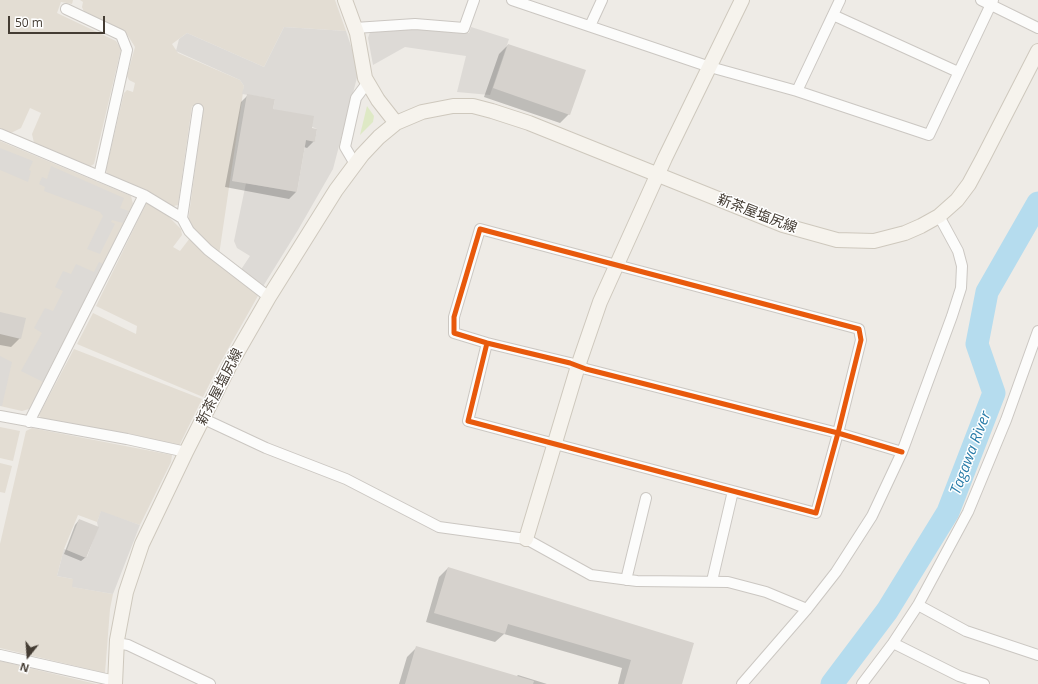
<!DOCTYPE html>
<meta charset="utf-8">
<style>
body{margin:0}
#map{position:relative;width:1038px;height:684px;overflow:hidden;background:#eeebe6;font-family:"Open Sans",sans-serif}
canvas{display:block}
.north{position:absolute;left:8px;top:636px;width:40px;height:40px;-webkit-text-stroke:3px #fff;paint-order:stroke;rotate:197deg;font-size:11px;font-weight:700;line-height:16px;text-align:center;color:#443c33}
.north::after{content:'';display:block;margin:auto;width:14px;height:18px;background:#443c33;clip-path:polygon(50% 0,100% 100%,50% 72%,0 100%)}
.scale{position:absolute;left:8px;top:16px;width:97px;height:18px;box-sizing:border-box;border:2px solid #443c33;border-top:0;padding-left:5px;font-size:12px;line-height:14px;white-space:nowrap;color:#443c33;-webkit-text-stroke:3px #fff;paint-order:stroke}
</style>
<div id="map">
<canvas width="1038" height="684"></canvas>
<div class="north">N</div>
<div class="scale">50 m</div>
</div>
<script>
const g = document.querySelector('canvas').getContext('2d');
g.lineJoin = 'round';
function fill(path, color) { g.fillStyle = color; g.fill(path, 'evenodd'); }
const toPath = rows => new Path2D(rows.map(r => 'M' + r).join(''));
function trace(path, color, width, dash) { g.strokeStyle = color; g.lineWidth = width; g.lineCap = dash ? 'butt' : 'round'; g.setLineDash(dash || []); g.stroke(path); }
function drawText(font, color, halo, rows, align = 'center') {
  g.font = font + ' "Open Sans","Noto Sans JP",sans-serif'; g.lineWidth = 3; g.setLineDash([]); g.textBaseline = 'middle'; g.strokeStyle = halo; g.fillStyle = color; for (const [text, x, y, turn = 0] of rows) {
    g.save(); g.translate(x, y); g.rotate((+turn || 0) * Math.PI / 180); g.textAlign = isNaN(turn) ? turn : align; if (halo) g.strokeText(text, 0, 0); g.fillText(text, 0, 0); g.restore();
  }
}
const residential = toPath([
 [0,0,73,0,72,4,61,2,57,13,116,41,121,49,94,164,89,167,34,143,32,134,41,113,30,108,21,128,11,133,0,128],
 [80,0,335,0,346,31,284,27,264,67,187,33,172,44,178,53,240,80,244,86,219,255,188,223,203,108,192,106,178,205,170,207,107,174,106,170,124,93,127,90,133,92,135,83,129,80,127,76,135,47,125,31,84,12,82,7,83,2],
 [0,141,131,196,133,204,29,409,22,411,0,406],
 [148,203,164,212,181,229,182,235,173,247,180,251,190,238,200,249,259,294,219,365,203,397,77,344,93,313,136,334,137,326,96,306,146,204],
 [74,349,202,399,179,446,131,434,42,419,39,415],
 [0,427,20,431,13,461,0,458],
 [32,428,172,455,171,462,140,525,101,512,97,522,78,515,64,549,57,576,73,579,73,587,113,594,110,609,105,673,0,648,0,544,26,431],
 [0,463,12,466,5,493,0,492],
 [0,661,96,684,0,684]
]);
const green = toPath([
 [367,106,374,116,373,122,360,135]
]);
const parking = toPath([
 [284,27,346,31,359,70,333,169,298,230,262,288,240,271,250,256,237,248,234,241,246,183,297,192,306,140,315,141,317,129,273,109,275,99,242,94,244,86,240,80,176,51,179,39,187,33,264,67],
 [471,27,509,39,490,95,457,92,466,56,405,47,373,65,368,38,370,32,400,28,469,33],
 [0,148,33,161,29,170,31,171,28,182,0,170],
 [51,166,124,198,120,208,129,211,123,223,112,220,111,222,115,224,100,254,87,249,103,216,100,212,44,191,45,187,39,184,42,177,47,179],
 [99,262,103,264,43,382,21,371,42,333,34,328,45,308,53,311,63,291,55,287,63,271,71,274,76,264,94,272],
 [0,356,12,362,2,406,0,406],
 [101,511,140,525,113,594,72,587,73,579,57,576,64,549,87,557,98,527,97,522]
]);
const shadow = toPath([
 [508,45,569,114,560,123,484,97,499,54],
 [247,96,310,129,314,141,307,148,304,147,296,192,289,199,225,187,241,102],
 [0,313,20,338,11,347,0,345],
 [79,520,86,557,81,561,64,554,75,525],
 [448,568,681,684,618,684,622,668,504,634,495,642,426,622,439,577],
 [416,648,516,677,518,675,547,684,399,684,407,657]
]);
const river = toPath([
 [832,684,887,611,948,512,994,393,977,344,987,292,1038,203]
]);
const building = toPath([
 [508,44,586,70,570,115,493,88],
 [247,94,275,99,273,109,314,116,312,128,317,129,315,142,306,140,297,192,232,181],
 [0,312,26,318,21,339,0,334],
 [79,519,99,527,86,558,67,550],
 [448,567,694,643,682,684,624,684,631,660,508,624,505,634,434,613],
 [416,646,534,681,533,684,405,684]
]);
const street = toPath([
 [512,0,710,67,797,91,929,135,993,0],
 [981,0,1038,28],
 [66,9,121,35,127,50,99,176],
 [833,15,958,72],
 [590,26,602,0],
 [355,28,415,24,464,28,474,0],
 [797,91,840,0],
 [0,134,144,195,182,218,189,231,208,250,269,297],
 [355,164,345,147,356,98,368,82],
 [182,218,198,109],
 [487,343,468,421,816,513,838,433,861,340,859,329,480,229,454,317,454,333,487,343,570,363,586,369,838,433,902,452],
 [0,416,127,439,186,452],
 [204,419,266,448,346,479,439,527,526,539,591,575,637,581,728,582,766,592,807,609],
 [29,422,144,195],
 [626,580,646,498],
 [712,581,733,491],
 [918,605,966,631,1038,655],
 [117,643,128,645,210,684],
 [893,643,959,676,984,684],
 [0,655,115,681],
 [742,684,807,609,836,572,872,516,902,452,952,316,961,288,962,266,958,251,939,216],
 [862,684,893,643,918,605,968,512,1006,420,1038,331]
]);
const secondary = toPath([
 [345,0,357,33,365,78,378,100,396,123],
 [526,539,578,366,600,302,665,158,742,0],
 [115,684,117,640,126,592,142,544,186,452,231,363,269,297,336,190,362,155,379,137,396,123,422,112,453,106,473,106,492,111,529,123,783,225,837,240,874,241,905,233,921,226,939,216,957,200,969,184,983,158,1038,51]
]);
const cycleway = toPath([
 [487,343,468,421,816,513,838,433,861,340,859,329,480,229,454,317,454,333,487,343,570,363,586,369,838,433,902,452]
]);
const streetNames = [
 ["新茶屋塩尻線",757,214,21],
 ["新茶屋塩尻線",220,387,-63]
];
const waterNames = [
 ["Tagawa River",971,453,-69]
];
fill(residential, '#e3ddd3');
fill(green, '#dee9c5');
fill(parking, '#dddad6');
fill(shadow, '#0003');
trace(river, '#b5dcee', 23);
fill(building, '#d6d2cd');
trace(street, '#cbc7c2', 12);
trace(secondary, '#cec8bd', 16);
trace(street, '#fcfcfb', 10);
trace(secondary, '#f6f3ed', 14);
trace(cycleway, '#e8590c', 5);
drawText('14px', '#443c33', '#fff', streetNames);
drawText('italic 15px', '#2a7da9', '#fff', waterNames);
</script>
